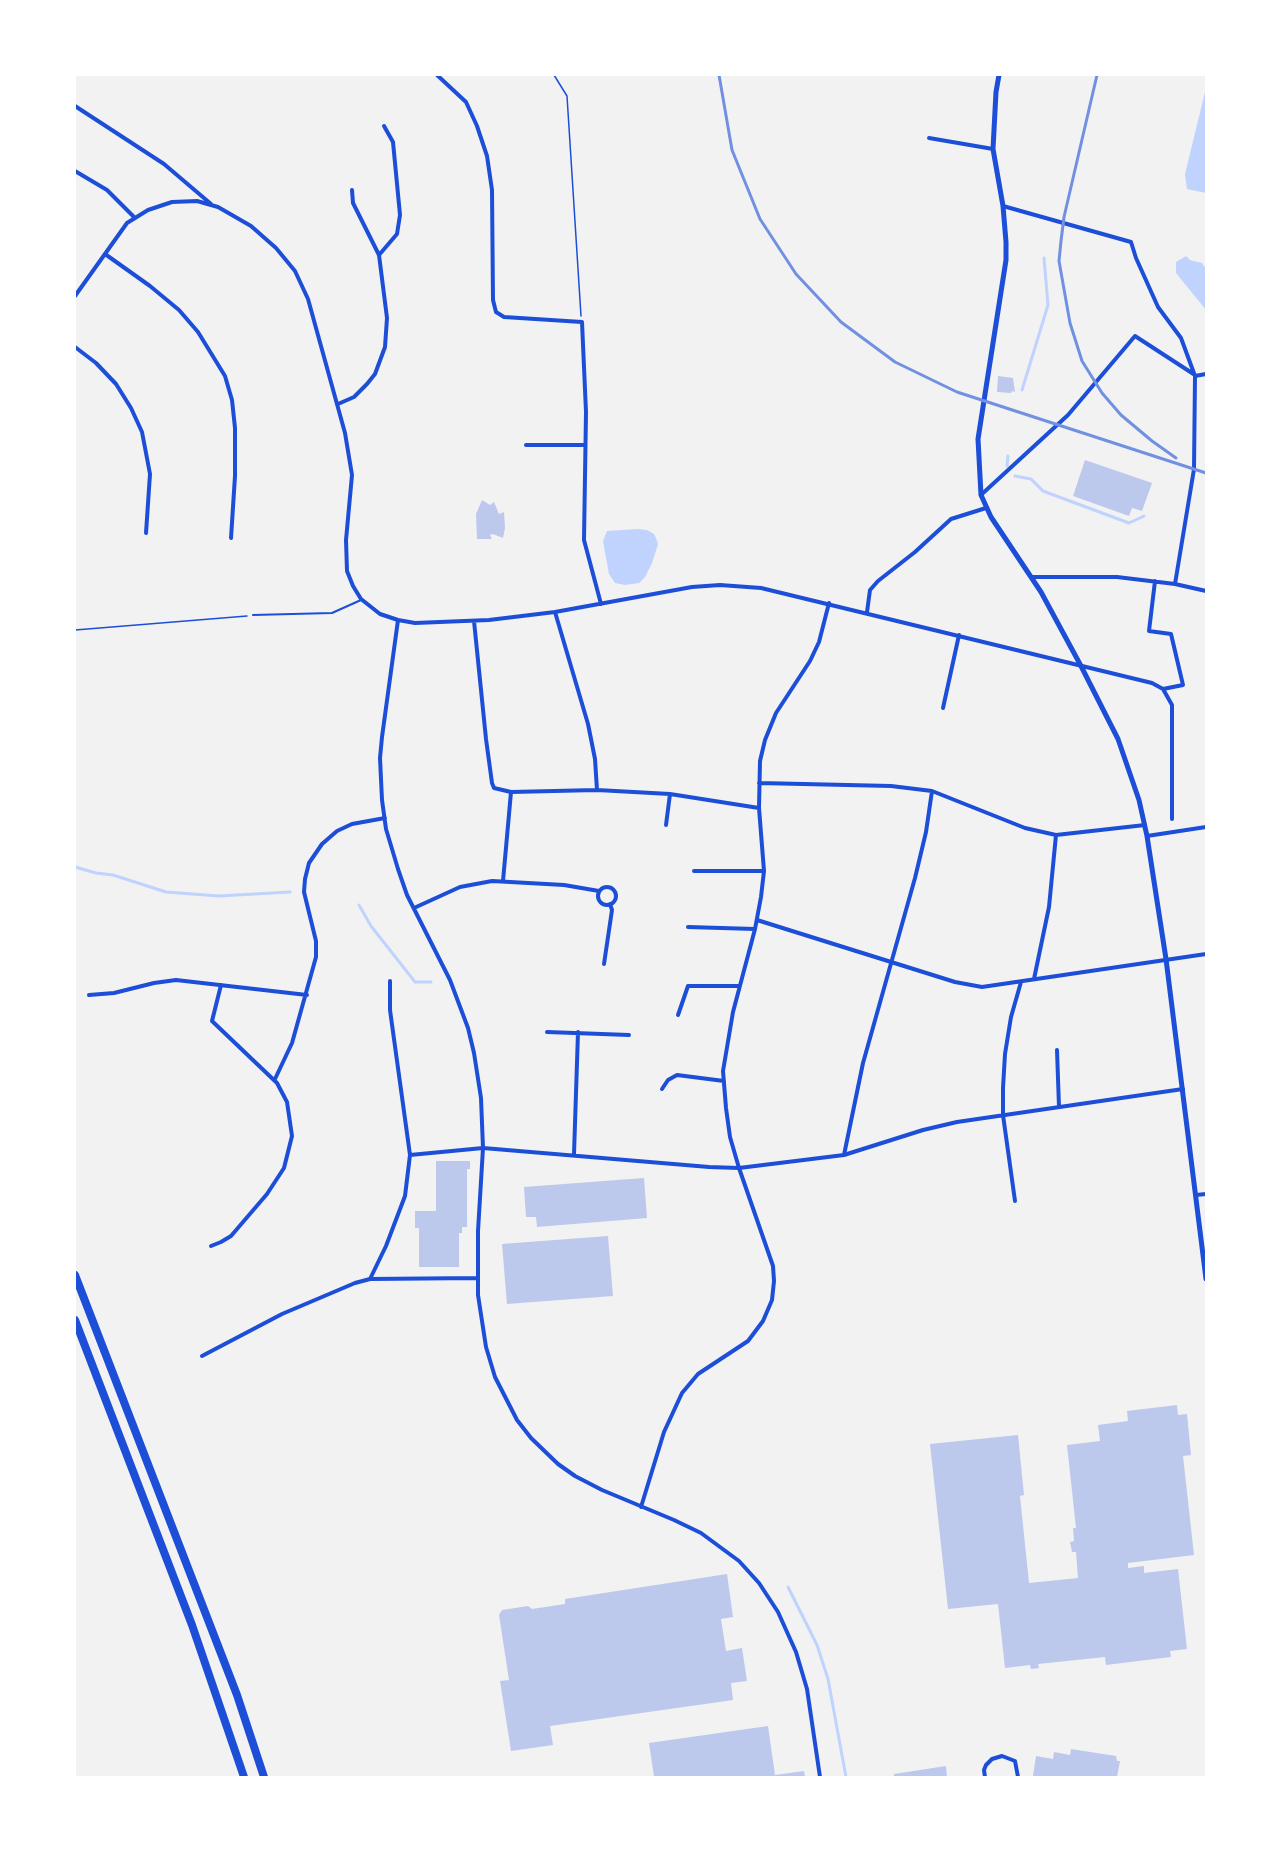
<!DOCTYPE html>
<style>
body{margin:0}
#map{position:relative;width:1281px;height:1852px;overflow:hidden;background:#f2f2f2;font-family:"PT Sans",sans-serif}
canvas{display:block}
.frame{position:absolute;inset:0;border:76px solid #fff;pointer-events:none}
</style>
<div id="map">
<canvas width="1281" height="1852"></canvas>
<div class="frame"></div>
</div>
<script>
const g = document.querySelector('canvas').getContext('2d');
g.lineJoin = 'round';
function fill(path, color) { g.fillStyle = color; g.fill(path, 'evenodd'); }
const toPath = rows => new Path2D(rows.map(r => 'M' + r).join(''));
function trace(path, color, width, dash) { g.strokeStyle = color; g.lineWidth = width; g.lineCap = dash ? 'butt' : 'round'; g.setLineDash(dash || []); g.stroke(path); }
const water = toPath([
 [1206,88,1206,193,1187,189,1185,174],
 [1186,256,1190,260,1202,263,1206,269,1206,310,1176,273,1176,262],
 [638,529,647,530,654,534,656,538,658,544,652,563,645,577,639,583,625,585,615,583,609,574,603,541,607,531]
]);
const stream = toPath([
 [1022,390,1048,305,1044,258],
 [1007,466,1008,456],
 [1015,476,1031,479,1043,491,1129,523,1144,516],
 [75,867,96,873,113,875,166,892,219,896,290,892],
 [359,905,371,926,415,982,431,982],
 [788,1587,817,1645,828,1679,846,1777]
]);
const building = toPath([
 [998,376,1013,378,1015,392,1012,391,1011,393,997,392],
 [1085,460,1152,483,1142,511,1132,508,1129,516,1073,496],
 [482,500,490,505,494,502,499,514,504,512,505,528,503,538,493,534,490,535,492,539,477,539,476,514],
 [436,1161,470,1161,470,1169,467,1169,467,1227,462,1227,462,1233,459,1233,459,1267,419,1267,419,1228,415,1228,415,1211,436,1211],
 [644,1178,647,1218,537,1227,536,1217,526,1217,524,1187],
 [608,1236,613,1296,507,1304,502,1244],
 [1177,1405,1178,1415,1187,1414,1191,1455,1183,1456,1194,1555,1128,1563,1128,1568,1144,1566,1144,1573,1178,1569,1187,1649,1170,1651,1171,1657,1106,1665,1105,1657,1038,1664,1039,1668,1031,1669,1030,1665,1005,1668,998,1604,948,1609,930,1444,1018,1435,1024,1495,1020,1496,1029,1583,1078,1578,1076,1552,1072,1552,1070,1542,1074,1541,1073,1528,1076,1528,1067,1445,1100,1441,1098,1425,1128,1421,1127,1411],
 [727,1574,733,1617,721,1619,726,1651,742,1648,747,1681,731,1683,733,1700,550,1726,553,1745,511,1751,500,1681,509,1680,499,1615,502,1610,528,1606,532,1609,565,1604,565,1599],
 [768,1726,775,1775,804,1771,805,1777,654,1777,649,1743],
 [1071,1749,1116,1756,1117,1761,1120,1761,1117,1777,1033,1776,1036,1756,1053,1759,1054,1752,1070,1755],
 [946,1766,947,1777,894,1777,894,1774]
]);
const path = toPath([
 [554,75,567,96,581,316],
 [75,630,247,616]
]);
const service = toPath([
 [253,615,332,613,361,600]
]);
const minor = toPath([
 [437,75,466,102,477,126,487,156,492,190,493,300,496,312,504,317,582,322,586,412,584,540,601,604],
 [75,106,164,164,211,204],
 [929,138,993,149],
 [75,171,107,190,134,217],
 [352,190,353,203,379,255],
 [1003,206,1131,242,1136,258,1158,307,1181,338,1195,376,1194,469,1175,584],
 [105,254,150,286,179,310,198,332,225,376,232,400,235,428,235,476,231,538],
 [75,296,127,223,148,210,172,202,197,201,218,207,251,226,276,248,295,271,308,299,345,433,352,475,346,540,347,571,353,586,361,599,380,614,398,620,415,623,489,620,555,612,692,587,720,585,761,588,1152,683,1163,689,1172,705,1172,819],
 [75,347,96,363,116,384,131,408,142,432,150,474,146,533],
 [1195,376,1206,374],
 [338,404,354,397,367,384,375,374,385,347,387,318,379,255,397,234,400,215,393,142,384,126],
 [526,445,585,445],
 [982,494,1068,415,1135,336,1195,375],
 [1032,577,1117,577,1175,584,1206,591],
 [1155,581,1149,631,1171,634,1183,685,1163,689],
 [555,612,588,724,595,759,597,790],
 [867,612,870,590,878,581,915,552,951,519,986,508],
 [398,620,382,737,380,758,382,800,386,829,398,869,407,895,450,980,468,1028,474,1053,481,1098,483,1148,478,1231,478,1295,486,1347,495,1377,517,1420,531,1438,558,1464,575,1476,602,1490,674,1520,701,1533,739,1561,759,1583,778,1612,796,1652,807,1689,820,1777],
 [474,621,486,739,492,783,494,788,511,792,597,790,670,794,759,808],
 [943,708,959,635],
 [759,783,891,786,932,791,1025,828,1056,835,1145,825],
 [666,825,670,794],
 [1147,836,1206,827],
 [694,871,764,871],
 [503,881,511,792],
 '598 896a9 9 0 1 1 18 0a9 9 0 1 1-18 0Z',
 [414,908,460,887,492,881,564,885,599,891],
 [757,920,955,982,982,987,1206,954],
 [688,927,755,929],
 [604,964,612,910,610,904],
 [1034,979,1049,907,1056,835],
 [390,981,390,1010,410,1155,405,1196,386,1246,370,1279,478,1278],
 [89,995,114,993,154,983,176,980,307,995],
 [678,1015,688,986,740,986],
 [547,1032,629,1035],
 [1057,1050,1059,1107],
 [275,1079,292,1043,316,957,316,941,304,892,305,879,309,863,322,844,337,831,352,824,385,818],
 [662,1089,668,1080,677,1075,724,1081],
 [574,1154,578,1032],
 [410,1155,483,1148,709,1167,739,1168,844,1155,923,1130,957,1122,1183,1089],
 [844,1155,863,1063,915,878,926,832,932,791],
 [1196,1195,1206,1194],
 [1015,1201,1003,1115,1003,1088,1005,1054,1011,1017,1021,982],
 [211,1246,221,1242,231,1236,267,1194,284,1168,292,1136,287,1102,277,1083,212,1021,221,985],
 [202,1356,282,1314,355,1283,370,1279],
 [641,1507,664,1432,682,1393,698,1374,748,1341,763,1321,772,1300,774,1281,773,1266,739,1168,730,1137,726,1108,723,1071,733,1012,755,929,761,897,764,871,759,808,760,761,765,740,776,713,810,661,819,642,829,603],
 [985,1777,984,1770,986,1765,992,1759,1002,1756,1015,1761,1018,1777]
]);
const tertiary = toPath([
 [999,75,996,92,993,149,1003,206,1006,242,1006,260,978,439,981,495,991,517,1041,592,1081,666,1118,739,1139,800,1147,836,1166,959,1206,1279]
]);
const motorway = toPath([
 [75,1275,237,1695,264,1777],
 [75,1320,192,1625,244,1777]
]);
const rail = toPath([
 [719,75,732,150,760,219,796,274,841,322,895,362,957,392,1206,473],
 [1097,75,1064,217,1061,241,1059,261,1070,323,1082,361,1102,393,1121,415,1152,441,1176,458]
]);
fill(water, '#bfd3fe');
trace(stream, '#bfd3fe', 3);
fill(building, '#bdc9ec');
trace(path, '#1d4ed8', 1.5);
trace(service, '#1d4ed8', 2);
trace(minor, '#1d4ed8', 4);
trace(tertiary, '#1d4ed8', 5);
trace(motorway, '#1d4ed8', 8);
trace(rail, '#7290e2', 3);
</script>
